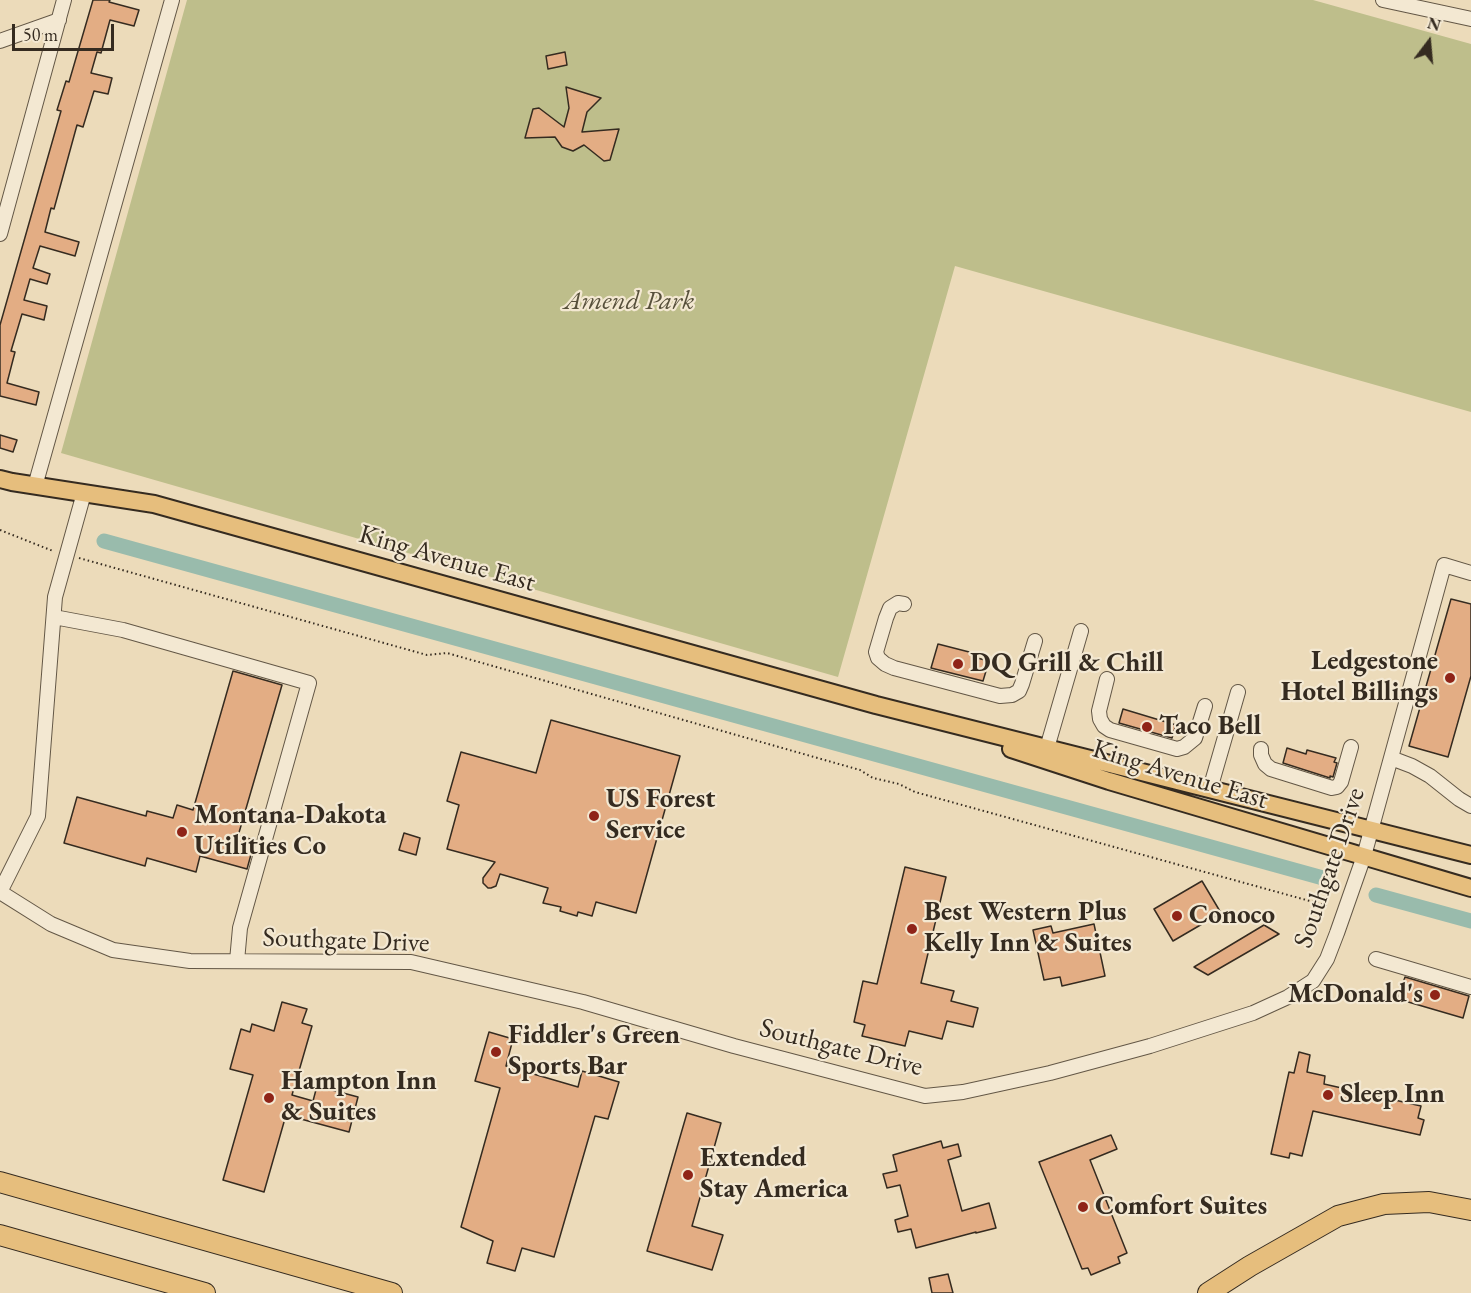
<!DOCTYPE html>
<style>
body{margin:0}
#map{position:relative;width:1471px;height:1293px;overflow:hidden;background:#ecdbba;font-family:"EB Garamond",serif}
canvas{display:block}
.north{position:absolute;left:1399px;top:12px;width:60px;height:60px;-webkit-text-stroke:4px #f3e8d2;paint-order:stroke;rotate:16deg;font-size:16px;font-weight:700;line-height:24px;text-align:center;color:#352b20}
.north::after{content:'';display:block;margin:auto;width:21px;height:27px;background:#352b20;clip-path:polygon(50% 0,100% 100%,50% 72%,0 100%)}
.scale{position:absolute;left:12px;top:24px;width:102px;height:27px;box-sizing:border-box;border:3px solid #352b20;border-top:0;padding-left:8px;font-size:18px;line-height:21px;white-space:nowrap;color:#352b20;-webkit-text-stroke:4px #f3e8d2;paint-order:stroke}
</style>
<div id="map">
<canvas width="1471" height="1293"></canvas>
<div class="north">N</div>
<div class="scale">50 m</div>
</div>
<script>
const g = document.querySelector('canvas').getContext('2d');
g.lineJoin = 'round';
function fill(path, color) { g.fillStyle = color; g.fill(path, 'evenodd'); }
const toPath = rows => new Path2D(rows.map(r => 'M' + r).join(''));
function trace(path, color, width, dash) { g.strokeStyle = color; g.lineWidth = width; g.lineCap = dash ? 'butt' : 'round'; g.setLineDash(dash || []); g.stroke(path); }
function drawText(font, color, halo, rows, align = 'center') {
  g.font = font + ' "EB Garamond",serif'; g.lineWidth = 4.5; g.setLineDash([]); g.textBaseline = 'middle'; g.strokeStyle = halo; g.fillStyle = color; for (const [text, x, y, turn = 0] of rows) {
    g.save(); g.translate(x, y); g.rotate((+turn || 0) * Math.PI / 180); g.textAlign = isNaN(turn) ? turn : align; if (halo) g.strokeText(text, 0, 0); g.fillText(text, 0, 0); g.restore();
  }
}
const green = toPath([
 [187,0,1313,0,1471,44,1471,412,955,266,838,677,61,453]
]);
const canal = toPath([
 [104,541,1323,878],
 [1376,895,1471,921]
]);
const building = toPath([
 [93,0,110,0,109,2,139,10,134,26,110,20,101,53,97,52,91,73,112,78,108,94,94,91,83,127,77,125,54,209,51,208,45,232,79,242,75,256,40,246,33,268,50,274,47,284,30,279,24,300,47,306,44,320,22,314,11,351,15,352,7,383,39,392,36,405,0,396,0,325,61,111,57,110,66,81,69,82,93,0],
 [565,52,567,65,548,69,546,56,565,52],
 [566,87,601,98,587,112,582,132,619,129,610,160,604,161,584,145,573,151,562,147,555,137,525,138,533,109,539,108,564,127,569,108,566,87],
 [0,435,17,440,13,452,0,448,0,435],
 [1451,599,1471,604,1471,676,1448,757,1409,746,1451,599],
 [938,644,977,654,977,658,989,661,983,681,931,668,938,644],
 [233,671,282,685,238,836,255,840,247,869,200,856,196,872,147,858,145,866,64,843,77,797,146,816,147,811,173,818,177,805,193,810,233,671],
 [1123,709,1176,725,1172,738,1119,723,1123,709],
 [551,720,680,756,636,913,596,902,592,916,578,912,577,916,560,911,561,907,543,903,548,888,500,874,496,886,491,888,488,888,483,883,483,878,495,862,447,849,459,805,447,801,461,752,536,773,551,720],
 [1287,748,1306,754,1307,750,1336,758,1334,762,1337,763,1333,777,1330,776,1330,778,1283,763,1287,748],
 [404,833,420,838,416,855,399,850,404,833],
 [905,867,946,877,921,983,954,991,951,1001,978,1008,973,1027,947,1021,942,1039,909,1031,905,1046,862,1036,865,1025,854,1022,863,981,877,984,905,867],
 [1202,881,1221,913,1173,941,1154,909,1202,881],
 [1094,924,1105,976,1062,986,1060,977,1044,980,1033,930,1051,926,1053,933,1094,924],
 [1264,925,1279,934,1208,975,1194,967,1264,925],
 [1405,977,1469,996,1463,1018,1398,999,1405,977],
 [282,1002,307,1009,302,1023,312,1026,292,1095,313,1101,317,1086,358,1097,349,1132,286,1115,264,1192,223,1180,253,1075,230,1069,241,1029,250,1032,252,1024,274,1031,282,1002],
 [489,1032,513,1039,506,1066,578,1087,582,1071,619,1082,608,1119,595,1116,554,1257,522,1248,515,1271,487,1263,493,1241,461,1227,500,1088,475,1081,489,1032],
 [1299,1052,1310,1055,1307,1072,1325,1076,1324,1084,1421,1106,1418,1118,1424,1120,1420,1135,1313,1111,1302,1156,1290,1153,1289,1158,1271,1154,1289,1072,1294,1073,1299,1052],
 [687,1113,721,1123,692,1226,723,1235,712,1270,647,1251,687,1113],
 [1111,1135,1117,1149,1090,1160,1127,1253,1118,1257,1120,1263,1091,1275,1088,1268,1082,1269,1039,1162,1111,1135],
 [941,1141,943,1148,958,1144,961,1156,948,1160,962,1211,989,1203,996,1228,976,1233,976,1232,916,1248,911,1229,898,1232,895,1220,908,1216,900,1185,887,1188,883,1174,897,1171,893,1155,941,1141],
 [948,1274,953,1293,932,1293,929,1278,948,1274]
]);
const path = toPath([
 [0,530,53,551],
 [79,558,427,655,447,653,860,770,873,778,899,784,915,792,1328,906]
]);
const minor = toPath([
 [1383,0,1471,19],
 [0,41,59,20],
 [0,234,64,0],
 [35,486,172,0],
 [904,604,898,603,890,608,886,618,876,652,878,658,885,664,894,668,1000,696,1012,695,1019,691,1022,684,1035,641],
 [54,617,123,630,309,683,240,928,237,961],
 [1107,679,1099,711,1100,719,1104,726,1110,730,1177,749,1184,747,1195,738,1205,706],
 [1047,748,1081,631],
 [1261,749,1261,755,1265,764,1271,769,1332,788,1337,787,1341,782,1351,747],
 [1391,758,1412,766,1430,776,1459,799,1471,806],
 [1210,789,1238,692],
 [0,892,51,924,113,950,190,961,411,962,583,1002,734,1046,925,1096,963,1092,1050,1073,1150,1046,1253,1013,1288,997,1313,981,1327,959,1337,933,1364,856,1444,565,1471,573],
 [0,892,38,816,55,597,84,493],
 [1376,959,1471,987]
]);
const major = toPath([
 [0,479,12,482,154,504,876,705,1471,855],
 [1011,749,1109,781,1471,888]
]);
const highway = toPath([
 [0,1182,392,1293],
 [0,1235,205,1293],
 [1208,1293,1250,1266,1338,1216,1384,1204,1429,1202,1471,1210]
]);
const markers = [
 [958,664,6,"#8f2418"],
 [1450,678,6,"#8f2418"],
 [1147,727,6,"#8f2418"],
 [594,816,6,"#8f2418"],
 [182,832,6,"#8f2418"],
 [1177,916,6,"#8f2418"],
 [912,929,6,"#8f2418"],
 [1435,995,6,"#8f2418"],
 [496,1052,6,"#8f2418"],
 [1328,1095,6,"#8f2418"],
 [269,1098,6,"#8f2418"],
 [688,1175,6,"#8f2418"],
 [1083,1207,6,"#8f2418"]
];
const parkNames = [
 ["Amend Park",629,302]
];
const streetNames = [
 ["King Avenue East",447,559,16],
 ["King Avenue East",1180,775,17],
 ["Southgate Drive",1330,868,-71],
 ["Southgate Drive",346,941,2],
 ["Southgate Drive",841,1048,14]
];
const poiNames = [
 ["Ledgestone",1438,662,"right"],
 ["Hotel Billings",1438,693,"right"],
 ["DQ Grill & Chill",970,664],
 ["Taco Bell",1159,727],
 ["US Forest",606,800],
 ["Service",606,831],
 ["Montana-Dakota",194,816],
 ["Utilities Co",194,847],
 ["Best Western Plus",924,913],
 ["Kelly Inn & Suites",924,944],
 ["Conoco",1189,916],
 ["McDonald's",1423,995,"right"],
 ["Fiddler's Green",508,1036],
 ["Sports Bar",508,1067],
 ["Hampton Inn",281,1082],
 ["& Suites",281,1113],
 ["Sleep Inn",1340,1095],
 ["Extended",700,1159],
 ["Stay America",700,1190],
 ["Comfort Suites",1095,1207]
];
fill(green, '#bebe8b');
trace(canal, '#99bbac', 15);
fill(building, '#e3ad84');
trace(building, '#352b20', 1.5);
trace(minor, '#635746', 16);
trace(major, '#352b20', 20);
trace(highway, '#352b20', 22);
trace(path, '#352b20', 2, [1.5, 3]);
trace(minor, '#f3e8d2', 14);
trace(major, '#e6be7d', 16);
trace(highway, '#e6be7d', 20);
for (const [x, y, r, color] of markers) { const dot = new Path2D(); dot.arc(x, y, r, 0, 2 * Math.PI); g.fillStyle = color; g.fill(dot); trace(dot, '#f3e8d2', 2); }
drawText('italic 27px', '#57503b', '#f3e8d2', parkNames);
drawText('27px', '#352b20', '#f3e8d2', streetNames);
drawText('bold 27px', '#352b20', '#f3e8d2', poiNames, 'left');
</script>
